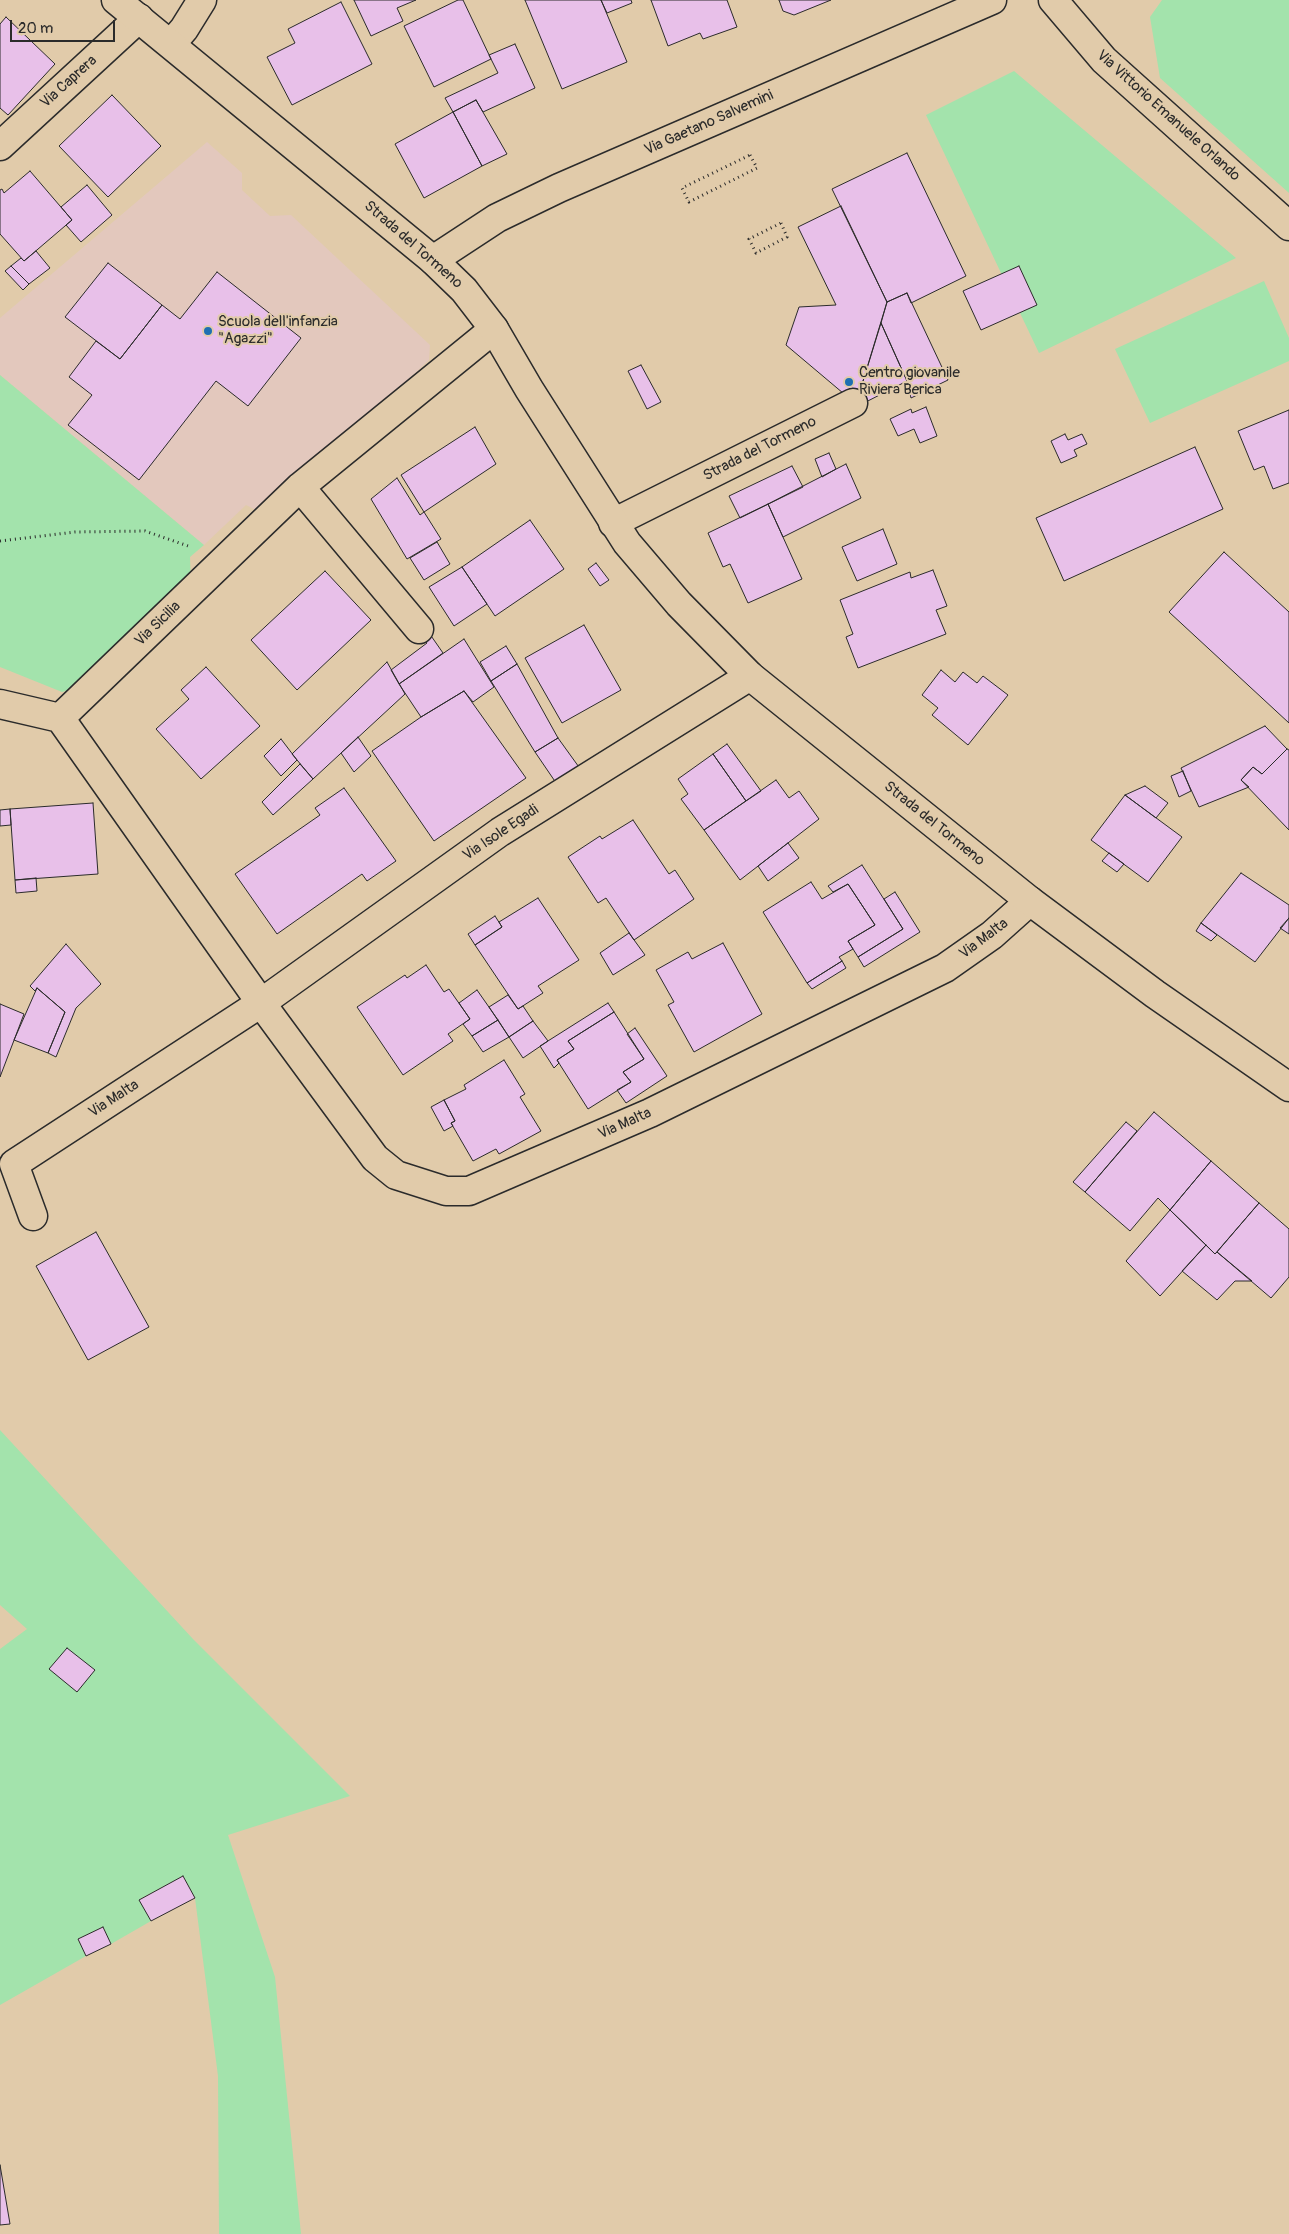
<!DOCTYPE html>
<style>
body{margin:0}
#map{position:relative;width:1289px;height:2234px;overflow:hidden;background:#e1cbaa;font-family:Pangolin,sans-serif}
canvas{display:block}
.scale{position:absolute;left:10px;top:20px;width:105px;height:22px;box-sizing:border-box;border:2px solid #2b2b2b;border-top:0;padding-left:6px;font-size:15px;line-height:18px;white-space:nowrap;color:#2b2b2b;-webkit-text-stroke:4px #e1cbaa;paint-order:stroke}
</style>
<div id="map">
<canvas width="1289" height="2234"></canvas>
<div class="scale">20 m</div>
</div>
<script>
const g = document.querySelector('canvas').getContext('2d');
g.lineJoin = 'round';
function fill(path, color) { g.fillStyle = color; g.fill(path, 'evenodd'); }
const toPath = rows => new Path2D(rows.map(r => 'M' + r).join(''));
function trace(path, color, width, dash) { g.strokeStyle = color; g.lineWidth = width; g.lineCap = dash ? 'butt' : 'round'; g.setLineDash(dash || []); g.stroke(path); }
function drawText(font, color, halo, rows, align = 'center') {
  g.font = font + ' Pangolin,sans-serif'; g.lineWidth = 4; g.setLineDash([]); g.textBaseline = 'middle'; g.strokeStyle = halo; g.fillStyle = color; for (const [text, x, y, turn = 0] of rows) {
    g.save(); g.translate(x, y); g.rotate((+turn || 0) * Math.PI / 180); g.textAlign = isNaN(turn) ? turn : align; if (halo) g.strokeText(text, 0, 0); g.fillText(text, 0, 0); g.restore();
  }
}
const built = toPath([
 [207,142,242,173,242,190,270,216,291,215,430,345,429,360,266,515,246,505,204,545,0,375,0,318]
]);
const green = toPath([
 [1162,0,1289,0,1289,193,1160,78,1150,17],
 [1014,71,1236,258,1039,353,926,115],
 [1264,281,1289,338,1289,361,1150,423,1115,349],
 [0,375,204,545,190,557,191,585,77,688,62,692,0,667],
 [0,1430,193,1639,350,1796,228,1835,275,1977,301,2234,219,2234,218,2076,195,1898,183,1876,140,1899,151,1921,111,1944,103,1927,78,1939,86,1956,0,2005,0,1649,27,1629,0,1605]
]);
const building = toPath([
 [354,0,416,0,397,8,403,21,371,36,354,0],
 [458,0,463,0,491,59,434,87,404,26,458,0],
 [525,0,601,0,627,62,562,89,525,0],
 [601,0,631,0,632,3,607,13,601,0],
 [651,0,727,0,737,27,703,39,700,33,668,46,651,0],
 [779,0,831,0,794,15,783,11,779,0],
 [341,2,372,64,292,105,267,57,295,43,288,29,341,2],
 [6,17,55,64,8,115,0,108,0,24,6,17],
 [515,44,535,88,483,112,476,100,453,112,445,98,498,73,489,55,515,44],
 [112,95,161,146,108,197,59,146,112,95],
 [476,100,507,154,482,166,453,112,476,100],
 [453,112,482,166,424,198,395,144,453,112],
 [907,153,966,276,911,303,907,293,887,302,832,189,907,153],
 [30,171,72,220,24,261,0,234,0,190,2,189,4,193,30,171],
 [87,185,112,215,81,242,66,225,72,220,61,207,87,185],
 [841,206,887,302,856,404,786,345,799,307,836,305,798,227,841,206],
 [36,251,50,268,29,284,11,266,21,258,24,261,36,251],
 [108,263,162,305,120,359,65,317,108,263],
 [11,266,29,284,23,290,5,271,11,266],
 [1019,266,1037,305,981,330,963,291,1019,266],
 [217,272,301,338,248,406,216,381,139,480,68,425,92,395,69,377,96,341,120,359,162,305,180,319,217,272],
 [907,293,948,380,911,398,907,381,881,323,887,302,907,293],
 [881,323,907,381,858,406,856,404,881,323],
 [641,365,661,402,647,409,628,371,641,365],
 [926,407,937,436,920,443,914,429,898,436,890,419,911,409,912,413,926,407],
 [1289,410,1289,483,1273,489,1264,466,1254,470,1238,431,1289,410],
 [475,427,496,464,424,512,401,475,475,427],
 [1065,434,1068,440,1082,434,1087,444,1074,450,1077,456,1061,463,1051,441,1065,434],
 [1195,447,1223,509,1064,581,1036,518,1195,447],
 [829,453,836,469,822,477,815,459,829,453],
 [846,464,861,498,783,537,768,504,846,464],
 [792,466,803,487,740,518,729,496,792,466],
 [397,478,420,515,424,512,441,539,407,559,371,499,397,478],
 [768,504,802,579,748,603,730,564,723,567,708,533,768,504],
 [530,520,564,569,495,616,462,567,530,520],
 [883,529,897,564,857,581,842,547,883,529],
 [437,542,450,564,424,580,410,558,437,542],
 [1224,552,1289,612,1289,723,1169,612,1224,552],
 [596,563,609,580,600,586,588,569,596,563],
 [462,567,487,604,454,626,429,587,462,567],
 [933,570,947,606,936,610,946,634,858,668,846,637,853,634,840,600,910,572,911,578,933,570],
 [325,571,371,620,297,690,251,640,325,571],
 [584,625,621,690,562,723,525,658,584,625],
 [427,630,443,653,399,684,391,670,427,643,420,634,427,630],
 [464,639,494,687,473,702,464,691,421,717,399,684,464,639],
 [506,646,517,664,491,681,480,662,506,646],
 [387,662,405,694,313,779,292,754,387,662],
 [517,664,558,738,535,752,491,681,517,664],
 [206,667,260,726,201,779,156,729,189,699,181,690,206,667],
 [941,670,955,682,963,672,977,683,983,676,1008,695,968,745,932,715,938,708,922,695,941,670],
 [464,691,526,778,434,841,372,751,421,717,464,691],
 [1265,726,1287,749,1262,774,1253,767,1241,780,1249,787,1199,807,1181,768,1265,726],
 [358,737,371,756,354,772,341,753,358,737],
 [558,738,589,781,565,796,535,752,558,738],
 [281,739,297,760,281,776,264,756,281,739],
 [727,744,761,791,746,801,713,754,727,744],
 [1287,749,1289,750,1289,830,1241,780,1253,767,1262,774,1287,749],
 [713,754,746,801,704,830,681,799,688,794,678,779,713,754],
 [300,764,313,779,273,815,262,802,300,764],
 [1183,771,1191,791,1179,797,1171,776,1183,771],
 [776,780,789,798,799,791,819,819,740,880,704,830,776,780],
 [1145,786,1168,803,1156,818,1125,795,1145,786],
 [344,788,396,861,367,881,362,874,277,934,235,874,320,815,315,808,344,788],
 [1125,795,1182,837,1148,882,1091,840,1125,795],
 [93,803,98,874,15,880,10,809,93,803],
 [10,809,11,825,0,826,0,810,10,809],
 [633,820,669,874,675,870,694,899,634,940,606,898,598,903,568,857,600,836,602,839,633,820],
 [788,843,799,858,768,881,758,866,788,843],
 [1109,853,1124,864,1117,872,1102,861,1109,853],
 [862,865,903,929,858,957,848,941,875,925,848,884,833,892,828,886,862,865],
 [1241,873,1289,905,1289,918,1255,962,1201,923,1241,873],
 [36,878,37,891,16,893,15,880,36,878],
 [811,882,822,899,848,884,875,925,848,941,853,949,839,957,842,961,807,983,763,912,811,882],
 [895,892,920,932,864,967,858,957,903,929,884,899,895,892],
 [538,898,579,960,538,986,543,993,518,1009,475,945,502,927,499,922,538,898],
 [495,916,502,927,475,945,468,934,495,916],
 [1289,918,1289,934,1280,928,1289,918],
 [1201,923,1217,935,1211,941,1196,931,1201,923],
 [629,933,645,955,613,975,600,953,629,933],
 [723,943,762,1014,694,1052,668,1005,674,1002,656,970,688,952,692,959,723,943],
 [66,944,101,984,76,1008,56,1057,48,1053,65,1012,37,988,35,991,30,986,66,944],
 [842,961,846,968,812,989,807,983,842,961],
 [426,965,444,992,449,989,470,1019,448,1034,453,1041,403,1075,357,1007,405,975,407,978,426,965],
 [37,988,65,1012,48,1053,14,1040,37,988],
 [477,990,498,1020,472,1036,463,1024,470,1019,459,1003,477,990],
 [508,995,518,1009,523,1006,533,1021,509,1037,489,1007,508,995],
 [608,1003,614,1012,568,1041,574,1049,557,1060,559,1063,554,1068,540,1046,608,1003],
 [0,1004,24,1014,0,1077,0,1004],
 [614,1012,644,1059,623,1072,631,1082,588,1109,557,1060,574,1049,568,1041,614,1012],
 [498,1020,509,1037,483,1052,472,1036,498,1020],
 [533,1021,548,1041,523,1058,509,1037,533,1021],
 [635,1028,667,1076,626,1103,617,1090,631,1082,623,1072,644,1059,627,1034,635,1028],
 [504,1060,525,1094,520,1097,541,1131,499,1154,496,1149,473,1161,451,1123,455,1121,444,1100,466,1089,464,1085,504,1060],
 [444,1100,455,1121,451,1123,453,1126,444,1131,431,1107,444,1100],
 [1154,1112,1211,1161,1170,1210,1158,1198,1130,1231,1085,1192,1154,1112],
 [1126,1122,1137,1131,1085,1192,1073,1182,1126,1122],
 [1211,1161,1259,1203,1215,1254,1170,1210,1211,1161],
 [1259,1203,1289,1229,1289,1277,1271,1298,1217,1252,1259,1203],
 [1170,1210,1206,1245,1160,1296,1126,1261,1170,1210],
 [96,1232,149,1327,88,1360,36,1266,96,1232],
 [1206,1245,1215,1254,1217,1252,1252,1281,1235,1281,1217,1300,1182,1271,1206,1245],
 [67,1648,95,1670,77,1692,49,1669,67,1648],
 [183,1876,195,1898,151,1921,139,1900,183,1876],
 [103,1927,111,1944,86,1956,78,1939,103,1927],
 [0,2165,10,2224,0,2225,0,2165]
]);
const path = toPath([
 [750,155,757,168,689,202,682,188,750,155],
 [781,223,787,237,756,253,749,239,781,223],
 [0,541,75,532,145,531,191,547]
]);
const street = toPath([
 [1053,0,1104,60,1289,226],
 [171,44,184,29,202,0],
 [0,146,139,18],
 [433,260,497,218,559,188,992,0],
 [300,487,419,629],
 [613,523,853,403],
 [0,704,60,718,300,487,494,329],
 [60,718,261,1003,375,1158,396,1175,446,1191,469,1191,650,1113,945,968,992,935,1030,901],
 [33,1216,14,1164,261,1003,500,832,750,676]
]);
const secondary = toPath([
 [116,0,433,260,464,290,494,329,529,389,627,543,679,604,750,676,1030,901,1155,994,1289,1087]
]);
const markers = [
 [208,331,5,"#1f6fb2"],
 [849,382,5,"#1f6fb2"]
];
const streetNames = [
 ["Via Caprera",69,82,-42],
 ["Via Vittorio Emanuele Orlando",1168,116,42],
 ["Via Gaetano Salvemini",709,123,-24],
 ["Strada del Tormeno",413,245,41],
 ["Strada del Tormeno",760,449,-27],
 ["Via Sicilia",158,624,-44],
 ["Strada del Tormeno",934,824,39],
 ["Via Isole Egadi",501,833,-34],
 ["Via Malta",984,939,-37],
 ["Via Malta",114,1099,-33],
 ["Via Malta",625,1124,-24]
];
const poiNames = [
 ["Scuola dell'infanzia",218,322],
 ["\"Agazzi\"",218,339],
 ["Centro giovanile",859,373],
 ["Riviera Berica",859,390]
];
fill(built, '#e3c8bd');
fill(green, '#a3e3ac');
fill(building, '#e8c0e9');
trace(building, '#2b2b2b', 1);
trace(street, '#2b2b2b', 31);
trace(secondary, '#2b2b2b', 31);
trace(path, '#2b2b2b', 3, [1, 4]);
trace(street, '#e1cbaa', 28);
trace(secondary, '#e1cbaa', 28);
for (const [x, y, r, color] of markers) { const dot = new Path2D(); dot.arc(x, y, r, 0, 2 * Math.PI); g.fillStyle = color; g.fill(dot); trace(dot, '#e1cbaa', 2); }
drawText('15px', '#2b2b2b', '#e1cbaa', streetNames);
drawText('15px', '#2b2b2b', '#e1cbaa', poiNames, 'left');
</script>
